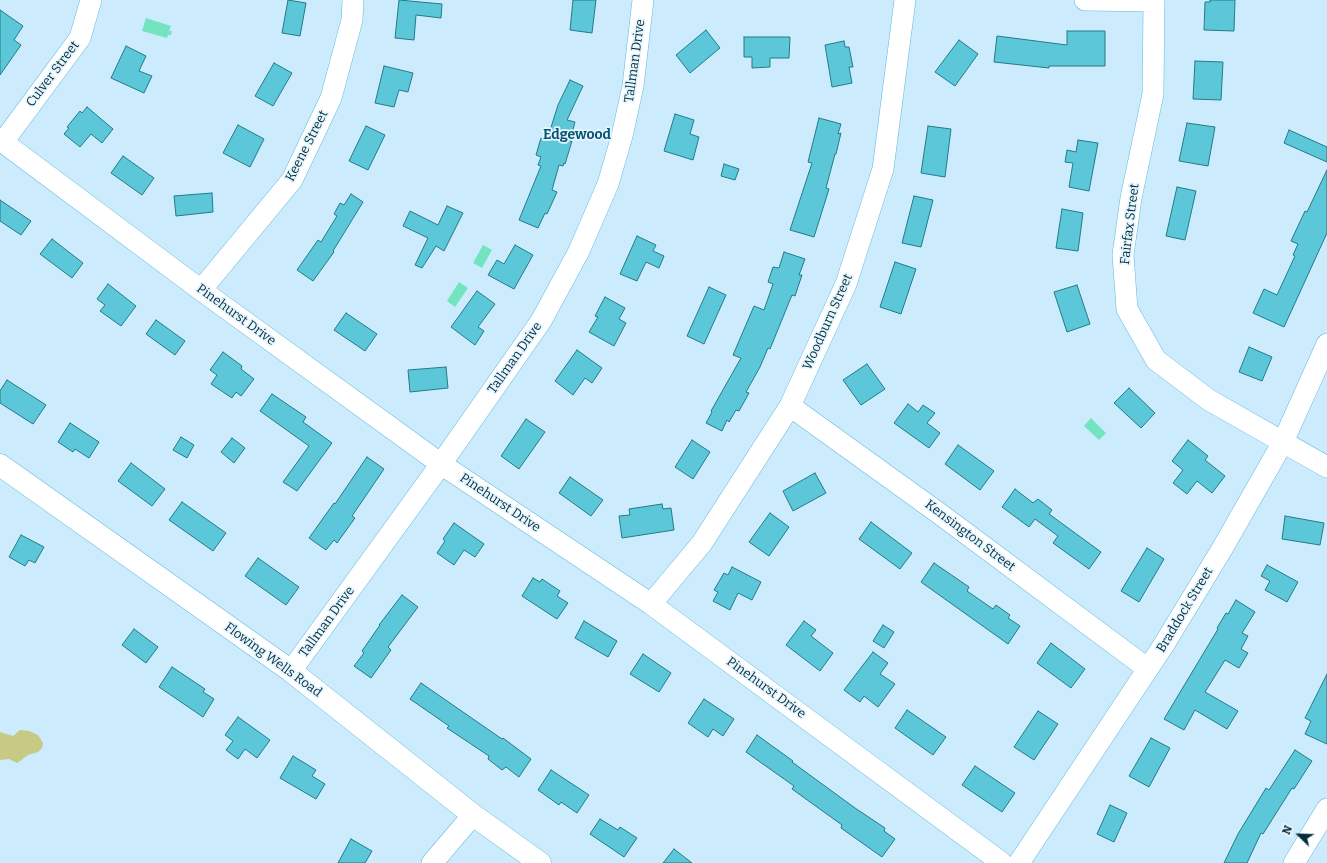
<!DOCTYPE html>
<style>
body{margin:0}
#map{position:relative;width:1327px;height:863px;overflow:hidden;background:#ccecfd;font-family:Bitter,serif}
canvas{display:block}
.north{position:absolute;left:1279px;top:815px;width:40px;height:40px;-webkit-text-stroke:3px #e6f6ff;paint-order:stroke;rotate:293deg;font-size:11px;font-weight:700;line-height:16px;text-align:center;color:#062d3d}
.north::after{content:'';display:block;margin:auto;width:14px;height:18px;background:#062d3d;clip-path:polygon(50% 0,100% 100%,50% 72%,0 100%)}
</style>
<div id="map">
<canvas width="1327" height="863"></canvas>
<div class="north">N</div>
</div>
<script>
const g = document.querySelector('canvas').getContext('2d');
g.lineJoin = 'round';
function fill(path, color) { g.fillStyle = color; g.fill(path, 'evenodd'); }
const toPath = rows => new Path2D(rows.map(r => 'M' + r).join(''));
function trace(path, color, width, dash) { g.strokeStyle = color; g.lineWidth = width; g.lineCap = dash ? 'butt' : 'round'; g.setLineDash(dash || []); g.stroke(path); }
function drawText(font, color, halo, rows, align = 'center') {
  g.font = font + ' Bitter,serif'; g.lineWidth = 3.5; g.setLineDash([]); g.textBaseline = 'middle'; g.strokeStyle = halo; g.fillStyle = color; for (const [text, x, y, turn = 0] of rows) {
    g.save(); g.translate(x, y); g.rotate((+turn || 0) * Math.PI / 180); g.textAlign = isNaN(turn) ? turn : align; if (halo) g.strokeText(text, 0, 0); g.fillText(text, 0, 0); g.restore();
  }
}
const green = toPath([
 [20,730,29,731,38,735,43,743,42,748,38,752,28,755,20,761,17,763,9,759,0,760,0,732,13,736]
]);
const water = toPath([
 [146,18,171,26,169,31,172,31,171,35,168,35,167,38,142,31],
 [483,245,492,250,482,268,473,263],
 [459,282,468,288,455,307,447,301],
 [1091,418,1106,433,1099,440,1084,426]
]);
const building = toPath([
 [288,0,306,3,300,36,282,33,288,0],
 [399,0,442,4,441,18,416,15,414,40,395,38,399,0],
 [573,0,596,0,592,33,570,30,573,0],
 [1210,0,1235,0,1234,31,1204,30,1205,2,1210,2,1210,0],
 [0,10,23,26,14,40,21,45,0,75,0,10],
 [706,30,720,48,690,73,676,55,706,30],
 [1067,31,1105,31,1105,66,1049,66,1049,68,994,62,997,36,1067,45,1067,31],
 [744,37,790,37,789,58,770,58,770,67,752,68,752,57,744,57,744,37],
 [959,40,978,54,955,86,935,72,959,40],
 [844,41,845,47,849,47,853,67,849,67,852,83,832,87,825,45,844,41],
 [126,46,146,56,139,71,152,76,144,93,111,78,126,46],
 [1195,61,1223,62,1221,100,1193,99,1195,61],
 [274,63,292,73,273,106,255,96,274,63],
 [384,66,413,73,408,92,399,90,394,107,375,103,384,66],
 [570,80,583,86,567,120,575,122,570,141,572,141,565,164,564,163,563,166,559,165,552,190,557,192,547,214,545,213,538,228,519,220,541,166,538,165,541,157,536,155,541,138,547,140,558,105,570,80],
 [87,107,113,129,102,143,91,134,80,147,64,134,69,128,67,127,80,111,82,113,87,107],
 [675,114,694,120,690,134,699,137,693,160,664,151,675,114],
 [819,118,841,124,838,134,841,133,836,154,835,154,826,188,829,189,814,237,790,230,812,163,808,162,819,118],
 [1187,123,1215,127,1208,166,1179,161,1187,123],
 [238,125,264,139,250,167,223,153,238,125],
 [366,126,385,135,368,170,349,161,366,126],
 [928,126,951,129,945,177,921,173,928,126],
 [1289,130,1327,147,1327,162,1284,143,1289,130],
 [1078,140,1098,143,1089,191,1069,187,1073,163,1065,162,1067,150,1076,152,1078,140],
 [123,156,154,178,142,195,111,173,123,156],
 [724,164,739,169,735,180,721,176,724,164],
 [1327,170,1327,233,1284,327,1253,313,1264,289,1277,295,1295,256,1293,255,1298,244,1291,241,1305,211,1307,212,1327,170],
 [1177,187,1196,191,1185,240,1166,236,1177,187],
 [212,193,213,212,176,216,174,196,212,193],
 [351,194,363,202,333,251,334,252,313,281,297,270,318,240,321,242,337,216,334,214,340,203,344,205,351,194],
 [914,196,933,200,921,247,902,243,914,196],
 [0,200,31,221,21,235,0,221,0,200],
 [447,206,463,213,444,251,436,246,422,268,415,265,428,238,403,226,410,211,438,225,447,206],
 [1062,209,1083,213,1078,251,1056,248,1062,209],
 [637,236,656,245,653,251,664,256,659,268,646,262,637,281,620,274,637,236],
 [52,239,83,263,72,278,40,254,52,239],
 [515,245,533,255,514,289,488,275,497,260,504,264,515,245],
 [784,252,805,259,799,275,802,275,795,296,792,295,770,349,768,348,760,367,746,392,749,393,739,411,736,410,729,422,727,420,722,431,706,423,712,412,711,411,741,358,733,355,754,306,764,310,773,284,768,282,773,267,779,268,784,252],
 [895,262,916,269,901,314,880,307,895,262],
 [108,284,136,306,121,326,100,311,105,305,97,299,108,284],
 [1077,285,1090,324,1067,332,1054,292,1077,285],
 [709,287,726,295,704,344,687,336,709,287],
 [477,291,495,304,478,327,484,331,475,345,451,327,477,291],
 [605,297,625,308,619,319,626,323,614,346,589,332,598,317,595,316,605,297],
 [346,313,377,334,365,351,334,330,346,313],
 [156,320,185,341,175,355,146,334,156,320],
 [1249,347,1272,357,1262,381,1239,372,1249,347],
 [577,350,602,368,592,383,585,378,573,395,555,381,577,350],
 [223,352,242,366,241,369,254,379,241,396,236,392,232,398,211,384,217,375,210,370,223,352],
 [867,364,885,389,861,405,843,380,867,364],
 [446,367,448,388,410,392,408,370,446,367],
 [7,380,46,405,33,424,0,403,0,391,7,380],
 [1129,388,1155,413,1141,428,1114,403,1129,388],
 [272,394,306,417,303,422,332,443,297,491,283,482,309,446,260,411,272,394],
 [908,404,918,412,923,405,935,413,927,423,940,433,929,448,894,423,908,404],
 [526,419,545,432,519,469,501,456,526,419],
 [70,423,99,442,89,458,75,449,73,452,58,442,70,423],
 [181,437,194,445,187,458,173,450,181,437],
 [232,438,245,448,234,463,221,452,232,438],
 [692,440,710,452,693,479,675,467,692,440],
 [1188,440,1208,456,1205,460,1225,476,1212,493,1197,481,1187,494,1173,483,1183,470,1172,461,1188,440],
 [958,445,994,471,980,490,945,464,958,445],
 [367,457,384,469,352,516,355,518,337,543,334,540,326,550,309,538,334,503,335,504,367,457],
 [131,463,165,489,152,506,118,481,131,463],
 [815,473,826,493,793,511,783,491,815,473],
 [570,477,603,500,591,516,559,493,570,477],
 [1015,489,1033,503,1038,499,1052,510,1049,514,1101,552,1089,569,1053,543,1058,536,1035,519,1029,527,1002,507,1015,489],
 [182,502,226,533,213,551,169,520,182,502],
 [662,504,663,509,671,508,674,530,622,538,619,516,630,515,629,509,662,504],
 [770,513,789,527,769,556,749,542,770,513],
 [1285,516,1324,523,1320,545,1282,539,1285,516],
 [871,522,912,553,900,569,859,539,871,522],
 [454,523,484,544,475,557,464,550,454,565,437,553,445,541,443,539,454,523],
 [21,535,44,547,35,563,29,560,25,566,9,557,21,535],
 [1147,548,1164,559,1139,602,1121,591,1147,548],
 [258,558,299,587,286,605,245,576,258,558],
 [934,563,969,587,967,591,993,609,996,605,1010,615,1008,618,1020,626,1008,644,921,582,934,563],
 [1267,565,1298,582,1287,602,1265,590,1270,581,1261,576,1267,565],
 [732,567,761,582,752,600,738,593,730,610,713,601,718,592,714,590,724,573,728,575,732,567],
 [533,578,540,582,542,579,560,591,557,596,568,603,557,619,522,596,533,578],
 [402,595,418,607,388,647,391,650,371,678,354,666,364,653,362,651,380,625,379,625,402,595],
 [1236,600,1255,612,1242,633,1248,636,1241,649,1248,653,1239,668,1225,660,1205,692,1238,711,1227,729,1195,710,1184,730,1164,719,1218,629,1217,628,1226,613,1228,614,1236,600],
 [584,621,617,641,608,657,575,638,584,621],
 [804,621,816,630,811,636,833,653,820,671,786,645,804,621],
 [883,625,894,632,884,648,873,641,883,625],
 [134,629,158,647,146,663,122,645,134,629],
 [1051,643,1085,669,1071,688,1037,663,1051,643],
 [873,652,888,663,880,674,895,684,878,707,864,696,860,702,844,690,873,652],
 [643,654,671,673,659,692,630,674,643,654],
 [172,667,205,689,203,692,214,699,203,717,159,687,172,667],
 [1327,674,1327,744,1305,734,1311,721,1305,718,1327,674],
 [421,683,502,739,503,738,531,759,519,777,506,767,502,770,488,759,489,756,447,728,449,726,410,699,421,683],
 [704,699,734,719,723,736,713,729,708,737,688,723,704,699],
 [907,710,946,737,933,755,895,728,907,710],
 [1038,711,1058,724,1034,760,1014,747,1038,711],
 [238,717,270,740,257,758,245,749,238,759,226,750,233,741,225,735,238,717],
 [757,735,793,761,792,762,855,808,885,828,884,831,895,839,882,857,841,828,842,825,792,789,794,786,746,752,757,735],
 [1151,738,1170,748,1149,787,1129,776,1151,738],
 [1295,750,1312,761,1294,789,1292,788,1263,834,1261,833,1247,863,1224,863,1238,834,1266,788,1269,790,1295,750],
 [293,756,316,770,312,776,325,784,316,799,280,778,293,756],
 [975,766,1015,793,1002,812,962,785,975,766],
 [551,770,589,795,577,813,561,802,559,805,538,790,551,770],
 [1110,805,1127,813,1114,842,1097,834,1110,805],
 [600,819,618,830,620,827,637,838,624,857,590,834,600,819],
 [351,839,372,851,365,863,338,863,351,839],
 [674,849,692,863,663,863,674,849]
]);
const minor = toPath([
 [1085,0,1154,1],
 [1154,0,1153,94,1131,198,1123,255,1127,309,1156,360,1209,400,1327,467],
 [0,140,201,290,441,464,651,604,1002,863],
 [3,142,80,38,91,0],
 [201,290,292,180,331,98,352,20,353,0],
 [790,406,940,514,1148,669],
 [651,604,702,543,790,406,846,284,883,169,905,0],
 [291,671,441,464,541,321,579,251,608,184,622,136,633,86,643,0],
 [432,863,473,815],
 [1019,863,1163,646,1222,549,1283,442,1327,344],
 [1294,863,1327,809]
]);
const major = toPath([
 [0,465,291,671,473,815,540,863]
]);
const streetNames = [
 ["Tallman Drive",635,61,-82],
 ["Culver Street",53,74,-53],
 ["Keene Street",307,146,-63],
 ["Fairfax Street",1130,224,-83],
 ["Pinehurst Drive",236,315,36],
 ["Woodburn Street",828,322,-66],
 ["Tallman Drive",515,358,-55],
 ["Pinehurst Drive",500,503,34],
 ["Kensington Street",970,536,37],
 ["Braddock Street",1185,610,-59],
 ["Tallman Drive",327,622,-54],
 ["Flowing Wells Road",273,660,36],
 ["Pinehurst Drive",766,688,36]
];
const neighbourhoodNames = [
 ["Edgewood",577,135]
];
fill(green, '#c7ca82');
fill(water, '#74e3bf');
fill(building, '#5bc7d9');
trace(building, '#247a87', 1);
trace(minor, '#60b7df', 22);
trace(major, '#60b7df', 23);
trace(minor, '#fff', 21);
trace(major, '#fff', 22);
drawText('13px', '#062d3d', '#e6f6ff', streetNames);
drawText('bold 14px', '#095672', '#e6f6ff', neighbourhoodNames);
</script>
